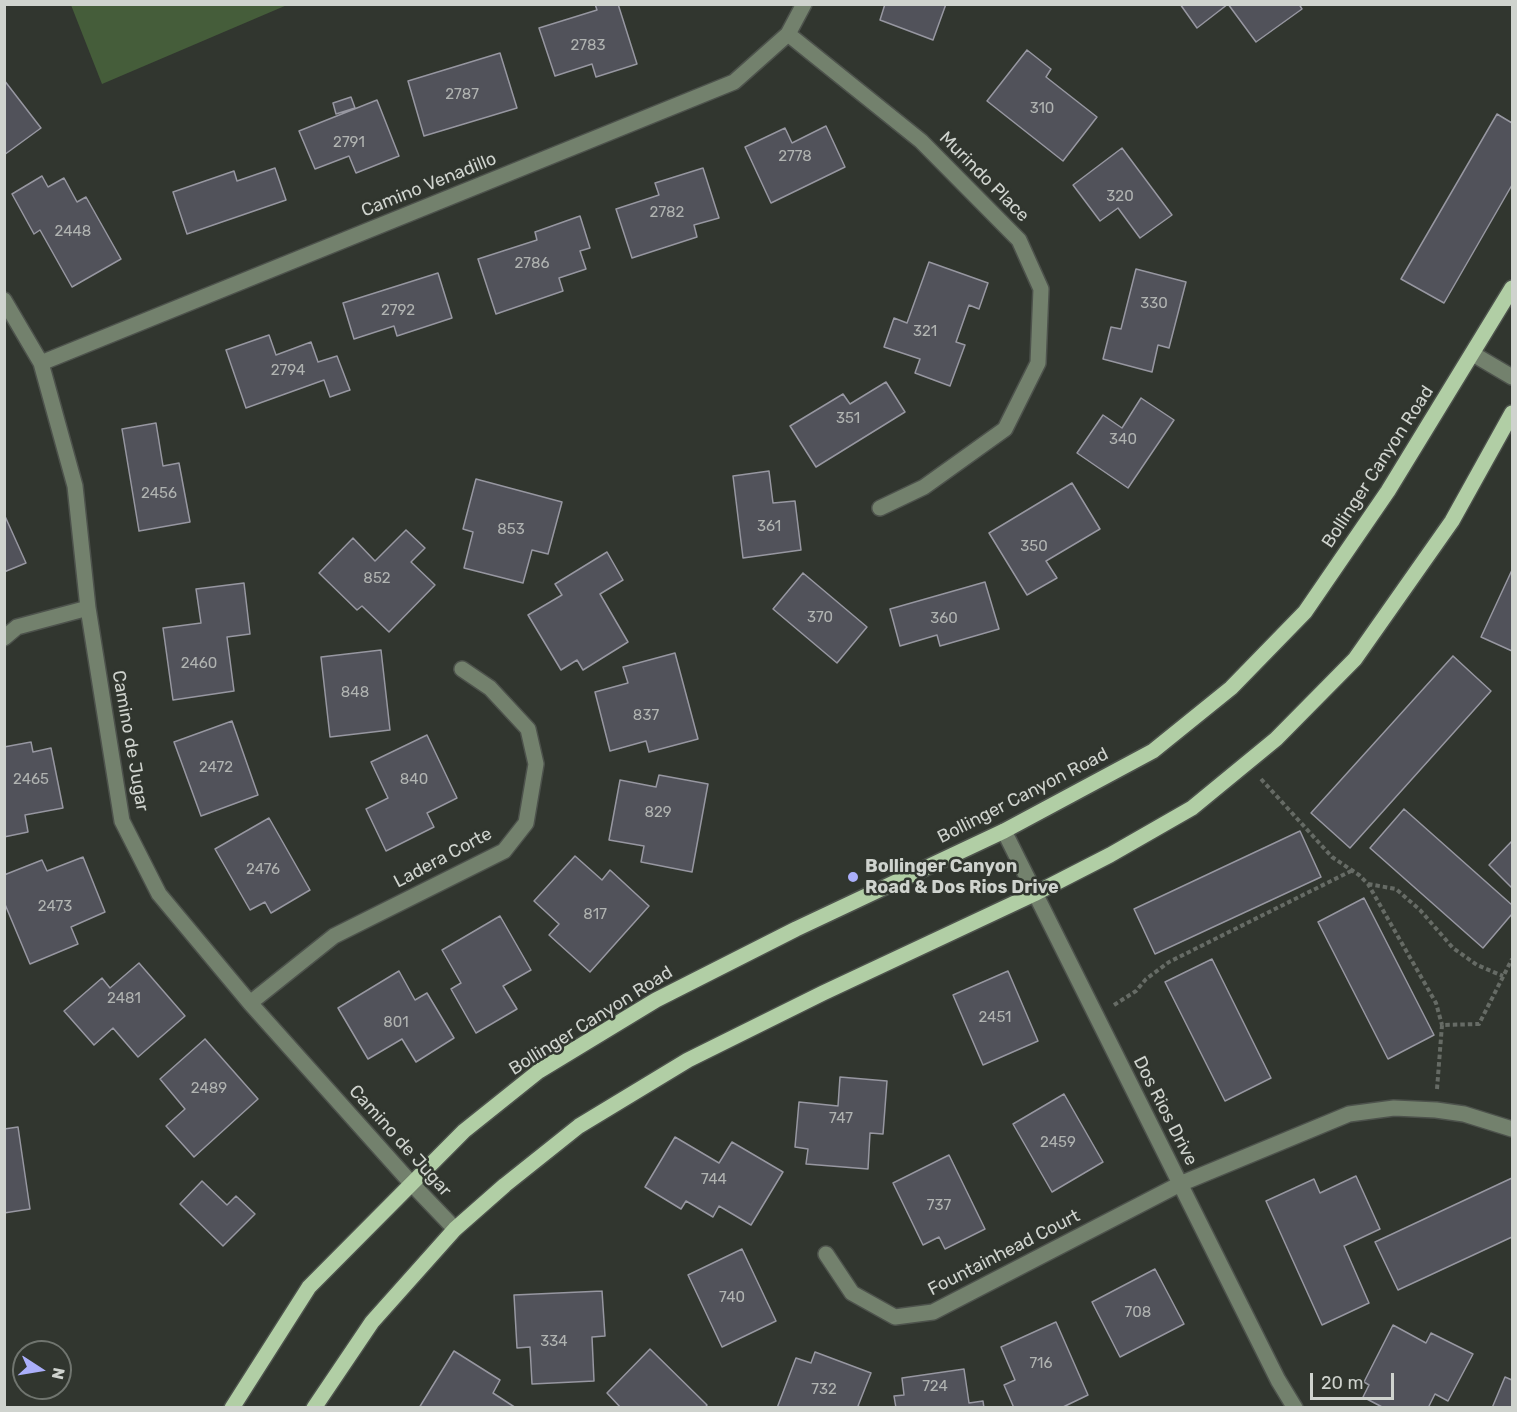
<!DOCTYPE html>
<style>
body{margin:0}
#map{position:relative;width:1517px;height:1412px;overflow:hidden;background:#31362f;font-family:Rubik,sans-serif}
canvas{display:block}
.frame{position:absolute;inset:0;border:6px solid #cfd3ce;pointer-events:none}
.north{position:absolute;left:12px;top:1340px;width:60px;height:60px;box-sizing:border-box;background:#31362f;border:2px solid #70756f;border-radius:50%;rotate:102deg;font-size:16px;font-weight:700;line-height:24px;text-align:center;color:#cfd3ce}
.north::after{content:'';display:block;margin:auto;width:21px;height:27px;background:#abaffb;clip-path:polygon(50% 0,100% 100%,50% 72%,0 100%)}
.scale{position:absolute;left:1310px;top:1373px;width:84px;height:27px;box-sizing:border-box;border:3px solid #cfd3ce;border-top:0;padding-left:8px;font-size:18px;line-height:21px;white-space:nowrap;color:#cfd3ce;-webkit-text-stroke:4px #31362f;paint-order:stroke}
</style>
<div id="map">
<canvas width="1517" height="1412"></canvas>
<div class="frame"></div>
<div class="north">N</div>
<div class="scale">20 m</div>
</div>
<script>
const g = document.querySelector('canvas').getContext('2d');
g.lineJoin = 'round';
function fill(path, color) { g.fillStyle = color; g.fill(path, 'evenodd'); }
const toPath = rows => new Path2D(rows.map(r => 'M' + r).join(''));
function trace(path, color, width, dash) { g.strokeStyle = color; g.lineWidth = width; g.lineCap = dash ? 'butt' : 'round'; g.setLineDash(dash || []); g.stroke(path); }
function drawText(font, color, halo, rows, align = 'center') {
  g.font = font + ' Rubik,sans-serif'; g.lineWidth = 5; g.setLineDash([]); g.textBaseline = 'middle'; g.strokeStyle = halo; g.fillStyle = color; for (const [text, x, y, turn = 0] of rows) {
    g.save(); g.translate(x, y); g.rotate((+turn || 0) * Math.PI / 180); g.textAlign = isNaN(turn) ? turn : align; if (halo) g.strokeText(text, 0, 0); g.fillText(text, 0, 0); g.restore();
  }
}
const green = toPath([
 [71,5,287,5,102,84]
]);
const building = toPath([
 [595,4,618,4,637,64,596,77,592,64,555,76,539,28,597,10,595,4],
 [885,4,946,4,933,40,880,20,885,4],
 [1180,4,1228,4,1197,28,1180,4],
 [1228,4,1299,4,1302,9,1256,42,1228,4],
 [1027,50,1051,69,1046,77,1097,117,1063,161,987,101,1027,50],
 [500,53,517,108,424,136,408,81,500,53],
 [4,80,41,128,4,155,4,80],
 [351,97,355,108,336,114,333,103,351,97],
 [377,100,399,156,356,173,349,156,315,169,299,131,377,100],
 [1497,114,1512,123,1512,185,1444,303,1401,279,1497,114],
 [826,126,845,167,771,203,745,147,785,128,792,143,826,126],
 [1122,148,1172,215,1140,238,1118,208,1100,221,1073,185,1122,148],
 [275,168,286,200,187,234,173,192,234,171,237,181,275,168],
 [703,168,719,218,694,225,697,237,632,258,616,209,659,195,655,183,703,168],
 [42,176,48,187,64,178,77,202,86,197,121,259,72,287,40,230,34,234,12,194,42,176],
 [580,216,590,248,580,251,586,269,559,278,563,291,496,314,478,259,537,240,535,232,580,216],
 [929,262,988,283,979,309,969,305,956,342,965,345,950,386,915,373,920,359,884,347,894,318,907,323,929,262],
 [1136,269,1186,282,1169,348,1158,345,1152,372,1103,359,1111,327,1121,329,1136,269],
 [438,273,452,318,397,336,394,326,354,339,343,303,438,273],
 [269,335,276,355,311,342,318,362,337,356,350,390,330,397,324,380,246,408,226,350,269,335],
 [886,382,905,412,816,467,790,426,843,394,850,404,886,382],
 [1141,398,1174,420,1128,488,1077,453,1103,415,1122,428,1141,398],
 [156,423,163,466,179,463,190,522,139,531,122,429,156,423],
 [769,471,773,503,795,501,801,550,743,558,733,476,769,471],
 [476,479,562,502,548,554,532,550,523,583,464,568,473,532,463,529,476,479],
 [1072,483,1100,529,1046,561,1057,578,1027,595,989,533,1072,483],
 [4,514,26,563,4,572,4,514],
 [406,530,425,548,411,562,435,585,389,632,362,606,357,610,319,573,353,538,375,561,406,530],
 [607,552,623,580,600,594,628,642,583,670,577,660,561,670,528,615,562,595,555,584,607,552],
 [1512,570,1512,651,1481,637,1512,570],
 [803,573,867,627,837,663,773,609,803,573],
 [985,582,999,629,940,646,937,635,900,646,890,609,985,582],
 [244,583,250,634,227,637,234,691,173,700,163,628,201,623,196,589,244,583],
 [381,650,390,730,330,737,321,657,381,650],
 [675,653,698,739,649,752,646,741,610,751,595,692,628,683,623,667,675,653],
 [1453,656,1491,691,1350,848,1311,813,1453,656],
 [232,721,258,795,201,816,174,742,232,721],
 [427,735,457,798,427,813,434,827,386,851,366,809,388,798,371,762,427,735],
 [31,742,33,752,51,748,63,808,25,815,28,832,4,837,4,747,31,742],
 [659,775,708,784,692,872,641,862,644,846,609,840,620,780,656,787,659,775],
 [1404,809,1512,905,1512,914,1483,948,1370,848,1404,809],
 [269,818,310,890,271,913,265,902,250,910,215,849,269,818],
 [1300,831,1321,877,1155,954,1134,909,1300,831],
 [1512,841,1512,888,1489,865,1512,841],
 [575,856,602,880,610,870,649,906,590,972,549,935,559,924,534,901,575,856],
 [83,857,105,912,71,927,78,944,30,964,4,902,4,875,42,860,47,871,83,857],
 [1364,898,1434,1035,1388,1059,1318,922,1364,898],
 [500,916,531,970,503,986,517,1009,476,1033,451,989,461,983,442,950,500,916],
 [1212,959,1271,1078,1225,1101,1165,982,1212,959],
 [139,963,185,1016,138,1057,113,1028,94,1045,64,1011,102,978,110,988,139,963],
 [399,971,415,1000,427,993,454,1038,416,1062,402,1039,368,1059,338,1008,399,971],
 [1008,971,1038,1041,983,1065,953,995,1008,971],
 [205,1039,258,1099,194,1157,166,1126,185,1109,160,1079,205,1039],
 [840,1077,887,1081,883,1134,870,1133,868,1169,806,1164,808,1149,795,1147,799,1102,838,1106,840,1077],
 [1064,1094,1103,1162,1052,1192,1013,1124,1064,1094],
 [18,1127,30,1209,4,1213,4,1129,18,1127],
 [675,1137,719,1163,732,1142,783,1172,751,1225,719,1206,713,1217,686,1201,681,1209,645,1187,675,1137],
 [949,1155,985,1229,945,1249,939,1237,923,1245,893,1183,949,1155],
 [1356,1176,1380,1229,1344,1246,1369,1303,1322,1325,1266,1201,1314,1179,1320,1193,1356,1176],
 [1512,1178,1512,1237,1398,1290,1375,1242,1512,1178],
 [202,1181,227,1205,236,1196,255,1214,223,1246,180,1204,202,1181],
 [742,1249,776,1321,722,1347,688,1275,742,1249],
 [1155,1269,1184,1324,1120,1357,1092,1302,1155,1269],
 [602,1291,605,1336,592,1337,594,1381,532,1384,530,1347,517,1348,514,1295,602,1291],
 [1056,1322,1088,1395,1061,1408,1014,1408,1004,1385,1015,1380,1001,1347,1056,1322],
 [1393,1325,1426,1343,1431,1333,1473,1354,1448,1401,1435,1394,1428,1408,1384,1408,1363,1397,1369,1385,1364,1382,1393,1325],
 [650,1349,707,1405,705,1408,621,1408,607,1393,650,1349],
 [454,1351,500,1380,493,1393,516,1408,419,1408,454,1351],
 [815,1352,871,1373,858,1406,862,1408,777,1408,796,1358,811,1363,815,1352],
 [964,1369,969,1403,983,1401,984,1408,896,1408,894,1396,904,1395,902,1378,964,1369],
 [1505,1377,1512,1380,1512,1408,1492,1408,1505,1377]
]);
const path = toPath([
 [1261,779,1332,857,1359,875,1368,884,1436,1003,1442,1025],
 [1368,884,1396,889,1420,910,1453,948,1477,965,1503,976],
 [1114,1005,1136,991,1146,979,1169,962,1351,871],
 [1437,1089,1442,1025,1479,1024,1512,959]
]);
const minor = toPath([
 [788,34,921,141,1019,240,1041,289,1038,363,1005,429,924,487,880,508],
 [4,300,41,363,75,486,88,608,122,821,159,894,250,1003,411,1183,455,1229],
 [1473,354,1512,377],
 [41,363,734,82,788,34,804,4],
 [4,638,17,627,88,608],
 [1004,831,1278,1380,1295,1408],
 [250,1003,334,936,504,851,526,823,536,764,528,729,490,688,462,669],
 [826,1254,852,1293,895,1317,933,1312,1180,1184,1349,1114,1394,1108,1436,1110,1464,1114,1512,1129]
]);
const major = toPath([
 [232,1408,309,1287,464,1131,539,1071,656,1000,796,929,1004,831,1153,751,1231,688,1305,612,1388,491,1512,288],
 [314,1408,372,1322,455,1229,505,1185,579,1126,688,1060,823,993,1034,894,1110,855,1192,808,1276,739,1355,659,1452,521,1512,413]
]);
const markers = [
 [853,877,6,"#abaffb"]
];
const numberNames = [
 ["2783",588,46],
 ["2787",462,95],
 ["310",1042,109],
 ["2791",349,143],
 ["2778",795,157],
 ["320",1120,197],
 ["2782",667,213],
 ["2448",73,232],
 ["2786",532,264],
 ["330",1154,304],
 ["2792",398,311],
 ["321",925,332],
 ["2794",288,371],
 ["351",848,419],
 ["340",1123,440],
 ["2456",159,494],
 ["361",769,527],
 ["853",511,530],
 ["350",1034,547],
 ["852",377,579],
 ["370",820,618],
 ["360",944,619],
 ["2460",199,664],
 ["848",355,693],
 ["837",646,716],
 ["2472",216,768],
 ["2465",31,780],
 ["840",414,780],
 ["829",658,813],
 ["2476",263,870],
 ["2473",55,907],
 ["817",595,915],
 ["2481",124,999],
 ["2451",995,1018],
 ["801",396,1023],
 ["2489",209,1089],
 ["747",841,1119],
 ["2459",1058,1143],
 ["744",714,1180],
 ["737",939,1206],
 ["740",732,1298],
 ["708",1138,1313],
 ["334",554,1342],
 ["716",1041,1364],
 ["724",935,1387],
 ["732",824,1390]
];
const streetNames = [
 ["Murindo Place",984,177,45],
 ["Camino Venadillo",429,185,-22],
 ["Bollinger Canyon Road",1378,467,-57],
 ["Camino de Jugar",130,741,80],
 ["Bollinger Canyon Road",1023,796,-27],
 ["Ladera Corte",443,858,-28],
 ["Bollinger Canyon Road",591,1021,-32],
 ["Dos Rios Drive",1165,1111,63],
 ["Camino de Jugar",400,1141,48],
 ["Fountainhead Court",1004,1253,-27]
];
const poiNames = [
 ["Bollinger Canyon",865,867],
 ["Road & Dos Rios Drive",865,888]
];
fill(green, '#455d3a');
fill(building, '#51525a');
trace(building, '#9797a1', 1.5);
trace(minor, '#4d524c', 18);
trace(major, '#4d524c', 18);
trace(path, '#666b65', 4, [4.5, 3]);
trace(minor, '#73816d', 15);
trace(major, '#b1cea5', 15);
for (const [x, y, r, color] of markers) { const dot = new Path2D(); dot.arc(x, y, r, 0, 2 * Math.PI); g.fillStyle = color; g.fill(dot); trace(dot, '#31362f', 2); }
drawText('15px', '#b0b3b1', null, numberNames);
drawText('18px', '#cfd3ce', '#31362f', streetNames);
drawText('bold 18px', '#cfd3ce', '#31362f', poiNames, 'left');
</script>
